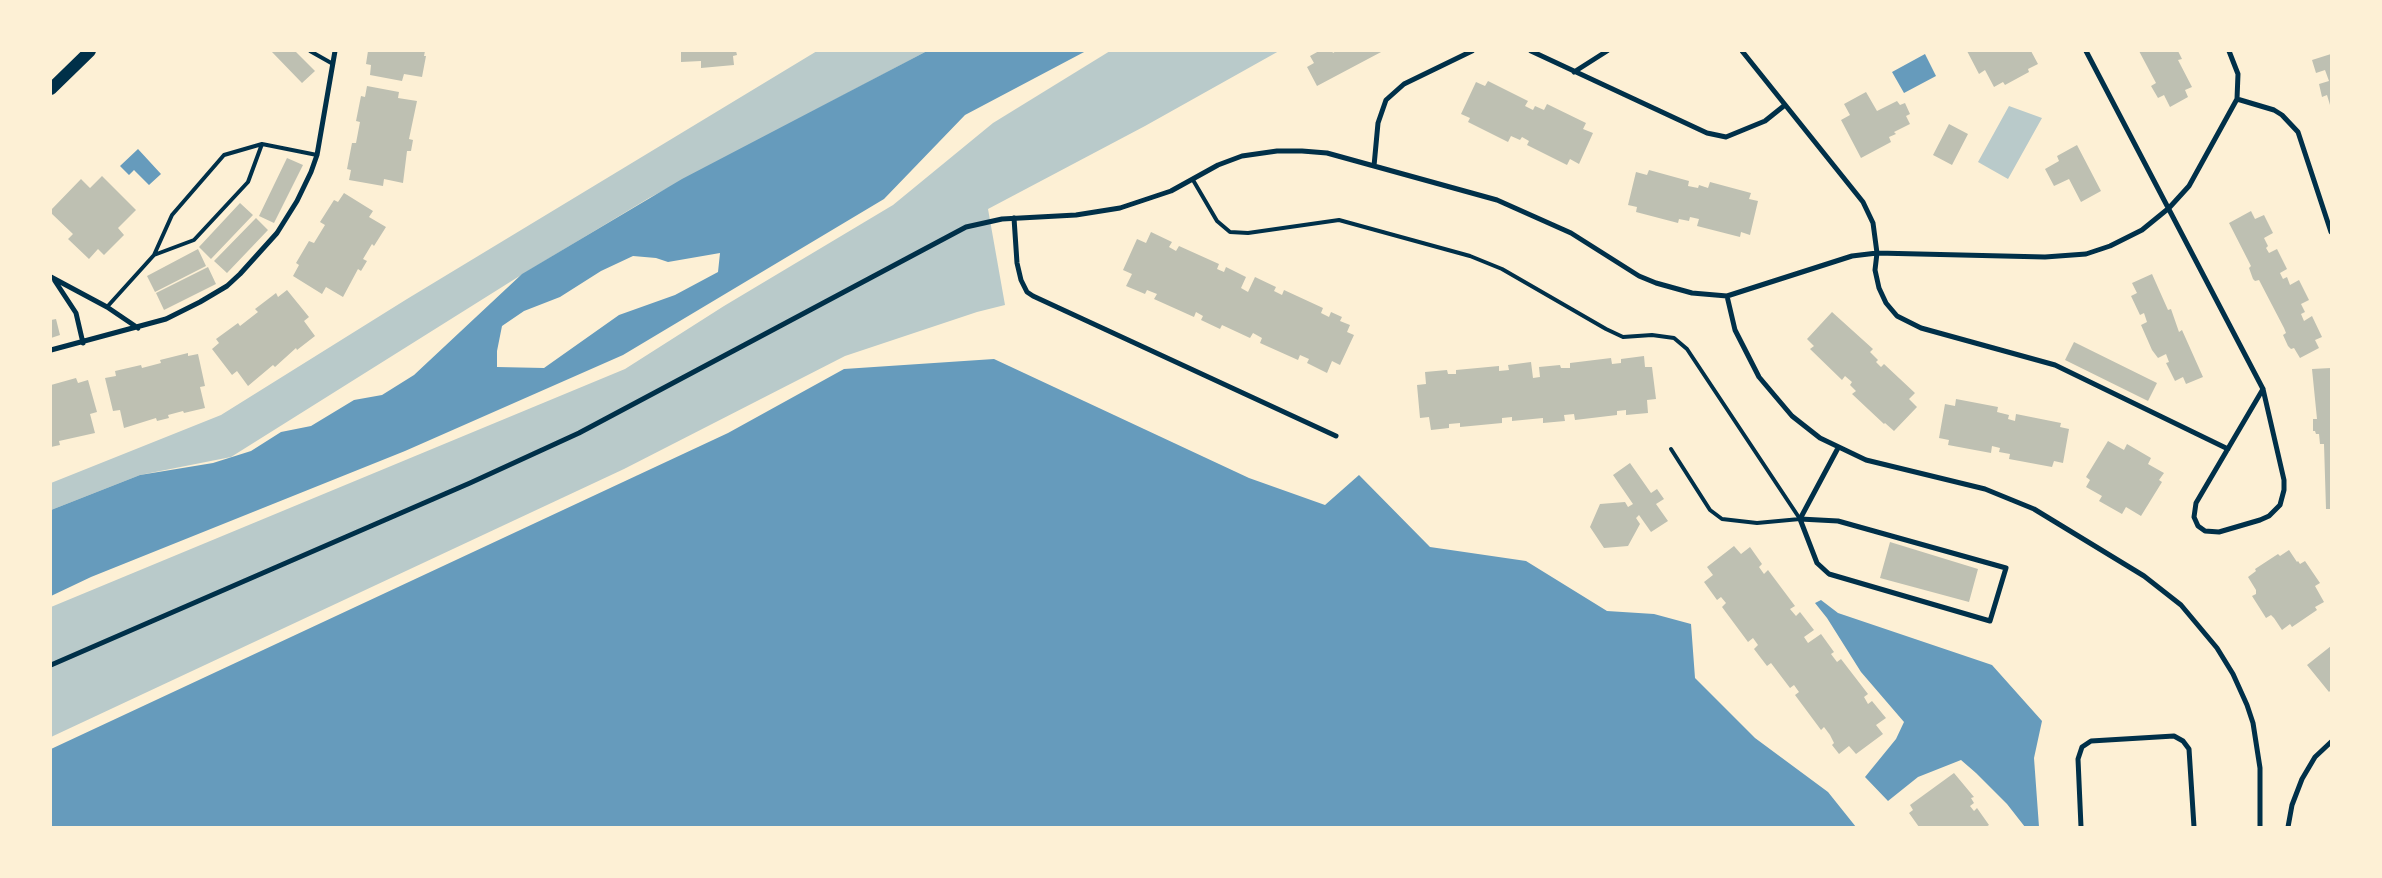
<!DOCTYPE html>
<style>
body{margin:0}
#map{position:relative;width:2382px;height:878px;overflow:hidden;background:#fdf0d5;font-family:"Titillium Web",sans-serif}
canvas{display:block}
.frame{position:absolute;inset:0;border:52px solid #fdf0d5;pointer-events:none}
</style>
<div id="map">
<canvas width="2382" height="878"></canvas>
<div class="frame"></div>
</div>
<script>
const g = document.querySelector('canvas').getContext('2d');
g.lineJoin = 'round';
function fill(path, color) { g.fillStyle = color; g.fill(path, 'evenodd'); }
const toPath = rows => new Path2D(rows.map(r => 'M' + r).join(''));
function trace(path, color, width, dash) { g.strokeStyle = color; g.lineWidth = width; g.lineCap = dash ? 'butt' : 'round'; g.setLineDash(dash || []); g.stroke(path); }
const green = toPath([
 [817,51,927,51,649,198,518,277,231,457,140,475,51,510,51,483,221,415,407,299],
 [1110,51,1279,51,1145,126,988,209,1005,305,977,312,845,356,624,469,51,737,51,607,625,369,724,306,893,205,993,123],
 [2009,106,2042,118,2008,179,1978,162]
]);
const water = toPath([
 [927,51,1086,51,965,115,884,199,623,355,405,451,91,577,51,596,51,510,140,475,213,463,251,451,281,432,311,426,354,400,382,395,414,375,522,274,682,179],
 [720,253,718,272,675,295,619,315,544,368,497,367,497,351,502,326,524,311,560,297,601,271,633,256,656,258,668,262],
 [1925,54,1936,76,1904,93,1892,72],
 [138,149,161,174,149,185,134,170,129,175,120,166],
 [994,359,1249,478,1325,505,1359,475,1430,547,1526,561,1607,611,1654,614,1691,624,1695,678,1755,738,1828,792,1856,827,51,827,51,749,728,433,844,369],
 [1821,600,1838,613,1992,665,2042,721,2034,758,2039,827,2025,827,2007,804,1976,773,1961,760,1918,777,1888,801,1865,777,1896,739,1904,722,1861,672,1827,618,1815,603]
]);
const building = toPath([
 [271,51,295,51,315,71,302,83],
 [368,51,425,51,424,56,426,56,422,77,404,74,402,81,370,75,371,65,366,64],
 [681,51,736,51,737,55,733,56,734,65,701,68,701,61,681,62],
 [1319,51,1332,51,1333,53,1336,51,1383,51,1317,86,1307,67,1314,63,1310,56],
 [1967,51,2031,51,2038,64,2028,69,2029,72,2005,85,2003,82,1994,87,1985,70,1979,74],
 [2139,51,2178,51,2182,59,2178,60,2192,87,2185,90,2188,97,2170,107,2164,95,2158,98,2151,86,2156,83],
 [2331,54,2331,105,2330,105,2327,95,2322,97,2319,84,2329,81,2325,70,2316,73,2312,60],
 [1488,81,1528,101,1525,106,1533,110,1535,106,1544,110,1547,104,1586,123,1583,129,1593,133,1579,164,1570,159,1567,165,1527,145,1529,141,1522,137,1520,140,1511,136,1508,142,1468,122,1470,118,1461,114,1476,82,1485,86],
 [367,86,399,92,398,98,417,101,409,139,413,140,411,151,407,151,403,183,384,179,383,186,349,180,351,170,347,169,352,143,356,143,360,122,356,121,361,96,365,97],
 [1866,92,1877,111,1897,101,1900,105,1905,103,1910,114,1906,116,1910,124,1894,132,1896,134,1889,137,1891,142,1861,158,1841,120,1850,115,1844,104],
 [1949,124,1968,134,1952,165,1933,155],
 [2077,145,2101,191,2081,202,2069,179,2054,186,2045,169,2059,161,2057,156],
 [287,158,303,165,274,223,259,216],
 [1649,170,1689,181,1688,186,1698,188,1699,185,1708,188,1710,182,1751,193,1749,199,1758,201,1750,235,1741,232,1740,237,1697,226,1699,219,1690,217,1689,221,1679,219,1678,223,1636,212,1637,207,1628,205,1636,172,1647,175],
 [102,176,136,210,118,228,124,235,104,255,98,249,89,259,68,239,73,234,51,213,51,210,81,179,90,188],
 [344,193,373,211,369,217,386,227,374,246,372,244,363,259,367,261,361,271,358,269,343,297,326,287,322,294,293,276,299,265,296,263,309,241,314,243,325,225,320,222,334,200,338,202],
 [240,203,253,215,211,259,199,247],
 [2251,211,2255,219,2264,215,2273,233,2264,238,2268,246,2266,248,2269,253,2277,249,2287,269,2280,273,2283,279,2287,277,2290,285,2299,280,2309,300,2301,304,2305,312,2301,314,2304,321,2312,316,2322,337,2315,340,2319,348,2300,358,2294,348,2291,349,2288,346,2283,335,2286,333,2284,328,2259,280,2255,281,2253,279,2249,268,2251,266,2229,223],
 [256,218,268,230,227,273,214,261],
 [1151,232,1172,242,1169,247,1176,251,1179,246,1219,264,1217,269,1224,272,1226,267,1246,277,1241,288,1248,292,1255,277,1276,287,1274,291,1282,295,1284,290,1323,308,1321,313,1329,317,1331,312,1342,317,1340,321,1350,325,1347,332,1354,335,1340,365,1332,361,1327,373,1307,363,1309,359,1300,355,1298,360,1260,343,1262,338,1253,333,1250,338,1222,325,1220,329,1201,320,1203,316,1196,312,1194,317,1154,299,1157,294,1147,290,1145,294,1126,286,1132,274,1123,270,1137,239,1146,243],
 [198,249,206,266,155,292,147,276],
 [208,267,216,284,164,310,156,293],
 [2152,274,2168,310,2171,309,2179,332,2182,330,2203,377,2186,384,2183,377,2175,381,2166,363,2169,362,2166,354,2158,358,2152,350,2141,325,2147,322,2144,313,2140,315,2131,296,2137,293,2132,283],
 [287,290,309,317,304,321,315,336,297,350,296,348,275,367,273,365,248,386,237,371,232,375,212,349,219,343,216,339,238,323,240,326,258,312,255,309,276,293,278,297],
 [1832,312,1873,349,1870,352,1878,360,1876,362,1881,367,1884,364,1915,393,1909,399,1917,407,1894,431,1885,423,1884,424,1852,394,1856,391,1850,385,1852,382,1845,376,1842,380,1810,349,1814,346,1807,339],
 [56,319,60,335,51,338,51,320],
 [2074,342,2157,383,2148,401,2065,360],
 [188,353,188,356,198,354,205,386,200,387,205,408,184,413,183,411,168,415,169,418,157,421,156,418,124,428,120,410,113,411,105,378,116,376,115,371,141,365,142,368,161,363,160,360],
 [1644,356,1645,367,1652,367,1656,399,1647,400,1648,413,1626,415,1626,410,1617,411,1617,415,1575,420,1574,414,1564,415,1565,421,1543,423,1543,418,1512,421,1512,417,1502,418,1502,423,1460,427,1460,423,1449,424,1449,428,1431,430,1429,417,1420,418,1417,385,1426,384,1425,372,1447,370,1448,374,1456,374,1456,370,1499,366,1499,371,1509,370,1508,365,1531,362,1533,378,1540,377,1539,367,1560,365,1561,368,1570,368,1570,363,1611,358,1612,364,1621,363,1621,359],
 [2331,368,2331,509,2326,509,2324,444,2320,444,2319,434,2316,434,2315,431,2313,431,2313,419,2317,419,2312,369],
 [76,378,78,383,88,380,97,412,90,414,95,433,59,441,60,445,51,447,51,385],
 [1956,399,1998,407,1997,412,2009,415,2008,419,2015,421,2016,414,2061,423,2060,427,2069,429,2063,463,2054,461,2052,467,2009,459,2010,454,1999,452,2000,448,1992,446,1991,453,1948,445,1949,440,1939,438,1945,404,1955,406],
 [2108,441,2124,450,2127,444,2151,458,2148,464,2164,473,2159,480,2162,482,2141,516,2126,507,2122,514,2099,501,2102,496,2086,487,2090,480,2086,477],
 [1630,463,1651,493,1657,489,1664,499,1656,504,1668,521,1651,532,1639,515,1636,518,1640,524,1628,546,1604,548,1590,527,1600,504,1625,502,1628,507,1633,504,1613,475],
 [1890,542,1978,569,1969,602,1880,578],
 [1734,546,1741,554,1750,547,1762,564,1759,567,1764,574,1768,570,1795,606,1790,609,1796,616,1800,612,1814,630,1804,637,1808,643,1821,634,1834,652,1831,654,1837,662,1841,659,1868,694,1864,697,1868,704,1872,701,1886,718,1876,725,1883,734,1856,754,1849,746,1839,754,1832,745,1834,743,1830,735,1824,727,1821,730,1795,695,1799,692,1794,685,1790,688,1771,663,1767,666,1754,649,1758,645,1753,638,1748,642,1722,607,1726,603,1721,597,1717,600,1704,582,1713,575,1707,567],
 [2289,550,2297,562,2298,561,2300,564,2305,561,2320,583,2315,586,2324,602,2315,607,2317,610,2292,627,2290,624,2282,630,2274,618,2271,615,2266,618,2252,596,2256,594,2256,590,2248,577,2256,571,2255,569,2278,554,2280,556],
 [2331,646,2331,690,2329,692,2307,665],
 [1954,773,1974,797,1971,798,1974,803,1970,806,1974,811,1977,808,1989,825,1986,827,1919,827,1909,813,1913,810,1910,805]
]);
const service = toPath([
 [310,51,333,64],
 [1193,180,1217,221,1230,232,1248,233,1339,220,1470,256,1502,269,1606,329,1623,337,1652,335,1674,338,1687,349,1800,519,1757,523,1722,519,1710,510,1671,449],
 [154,255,194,240,248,182,262,144],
 [107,307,154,255,172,215,224,155,262,144,317,155]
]);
const minor = toPath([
 [1531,51,1707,133,1726,137,1765,121,1785,105],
 [1742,51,1863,202,1873,223,1877,253,1875,270,1879,288,1886,303,1897,316,1921,328,2055,365,2228,449],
 [2086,51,2263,389,2284,480,2284,490,2280,505,2269,516,2260,520,2219,532,2205,531,2198,526,2194,517,2196,503,2263,389],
 [1574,72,1607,51],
 [2237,99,2274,110,2282,115,2298,132,2331,232],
 [1374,166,1378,123,1386,100,1404,84,1472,51],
 [1014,218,1017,263,1021,280,1027,292,1033,296,1336,436],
 [51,277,107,307,138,328],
 [55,281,76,313,83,343],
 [1727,296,1735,330,1759,377,1792,416,1820,438,1866,460,1985,489,2034,509,2144,576,2181,605,2217,648,2233,674,2247,705,2253,723,2260,768,2260,827],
 [51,350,166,319,200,302,227,286,240,274,277,233,297,201,311,172,317,155,335,51],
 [1800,519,1838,521,2006,568,1990,621,1829,574,1817,563,1800,519],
 [1800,519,1838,448],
 [51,665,470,483,579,433,966,227,1002,219,1076,215,1120,208,1171,191,1218,165,1242,156,1277,151,1302,151,1327,153,1497,200,1571,233,1639,276,1656,283,1692,293,1727,296,1852,256,1877,253,2045,257,2086,254,2110,246,2142,230,2169,208,2189,186,2237,99,2238,74,2229,51],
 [2081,827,2078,759,2082,747,2091,741,2174,736,2183,741,2189,749,2194,827],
 [2288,827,2292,805,2302,779,2315,757,2331,742]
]);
const primary = toPath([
 [51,89,90,51]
]);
fill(green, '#b9caca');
fill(water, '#669bbc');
fill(building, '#bec0b2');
trace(service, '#003049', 4);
trace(minor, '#003049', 5);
trace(primary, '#003049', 12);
</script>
